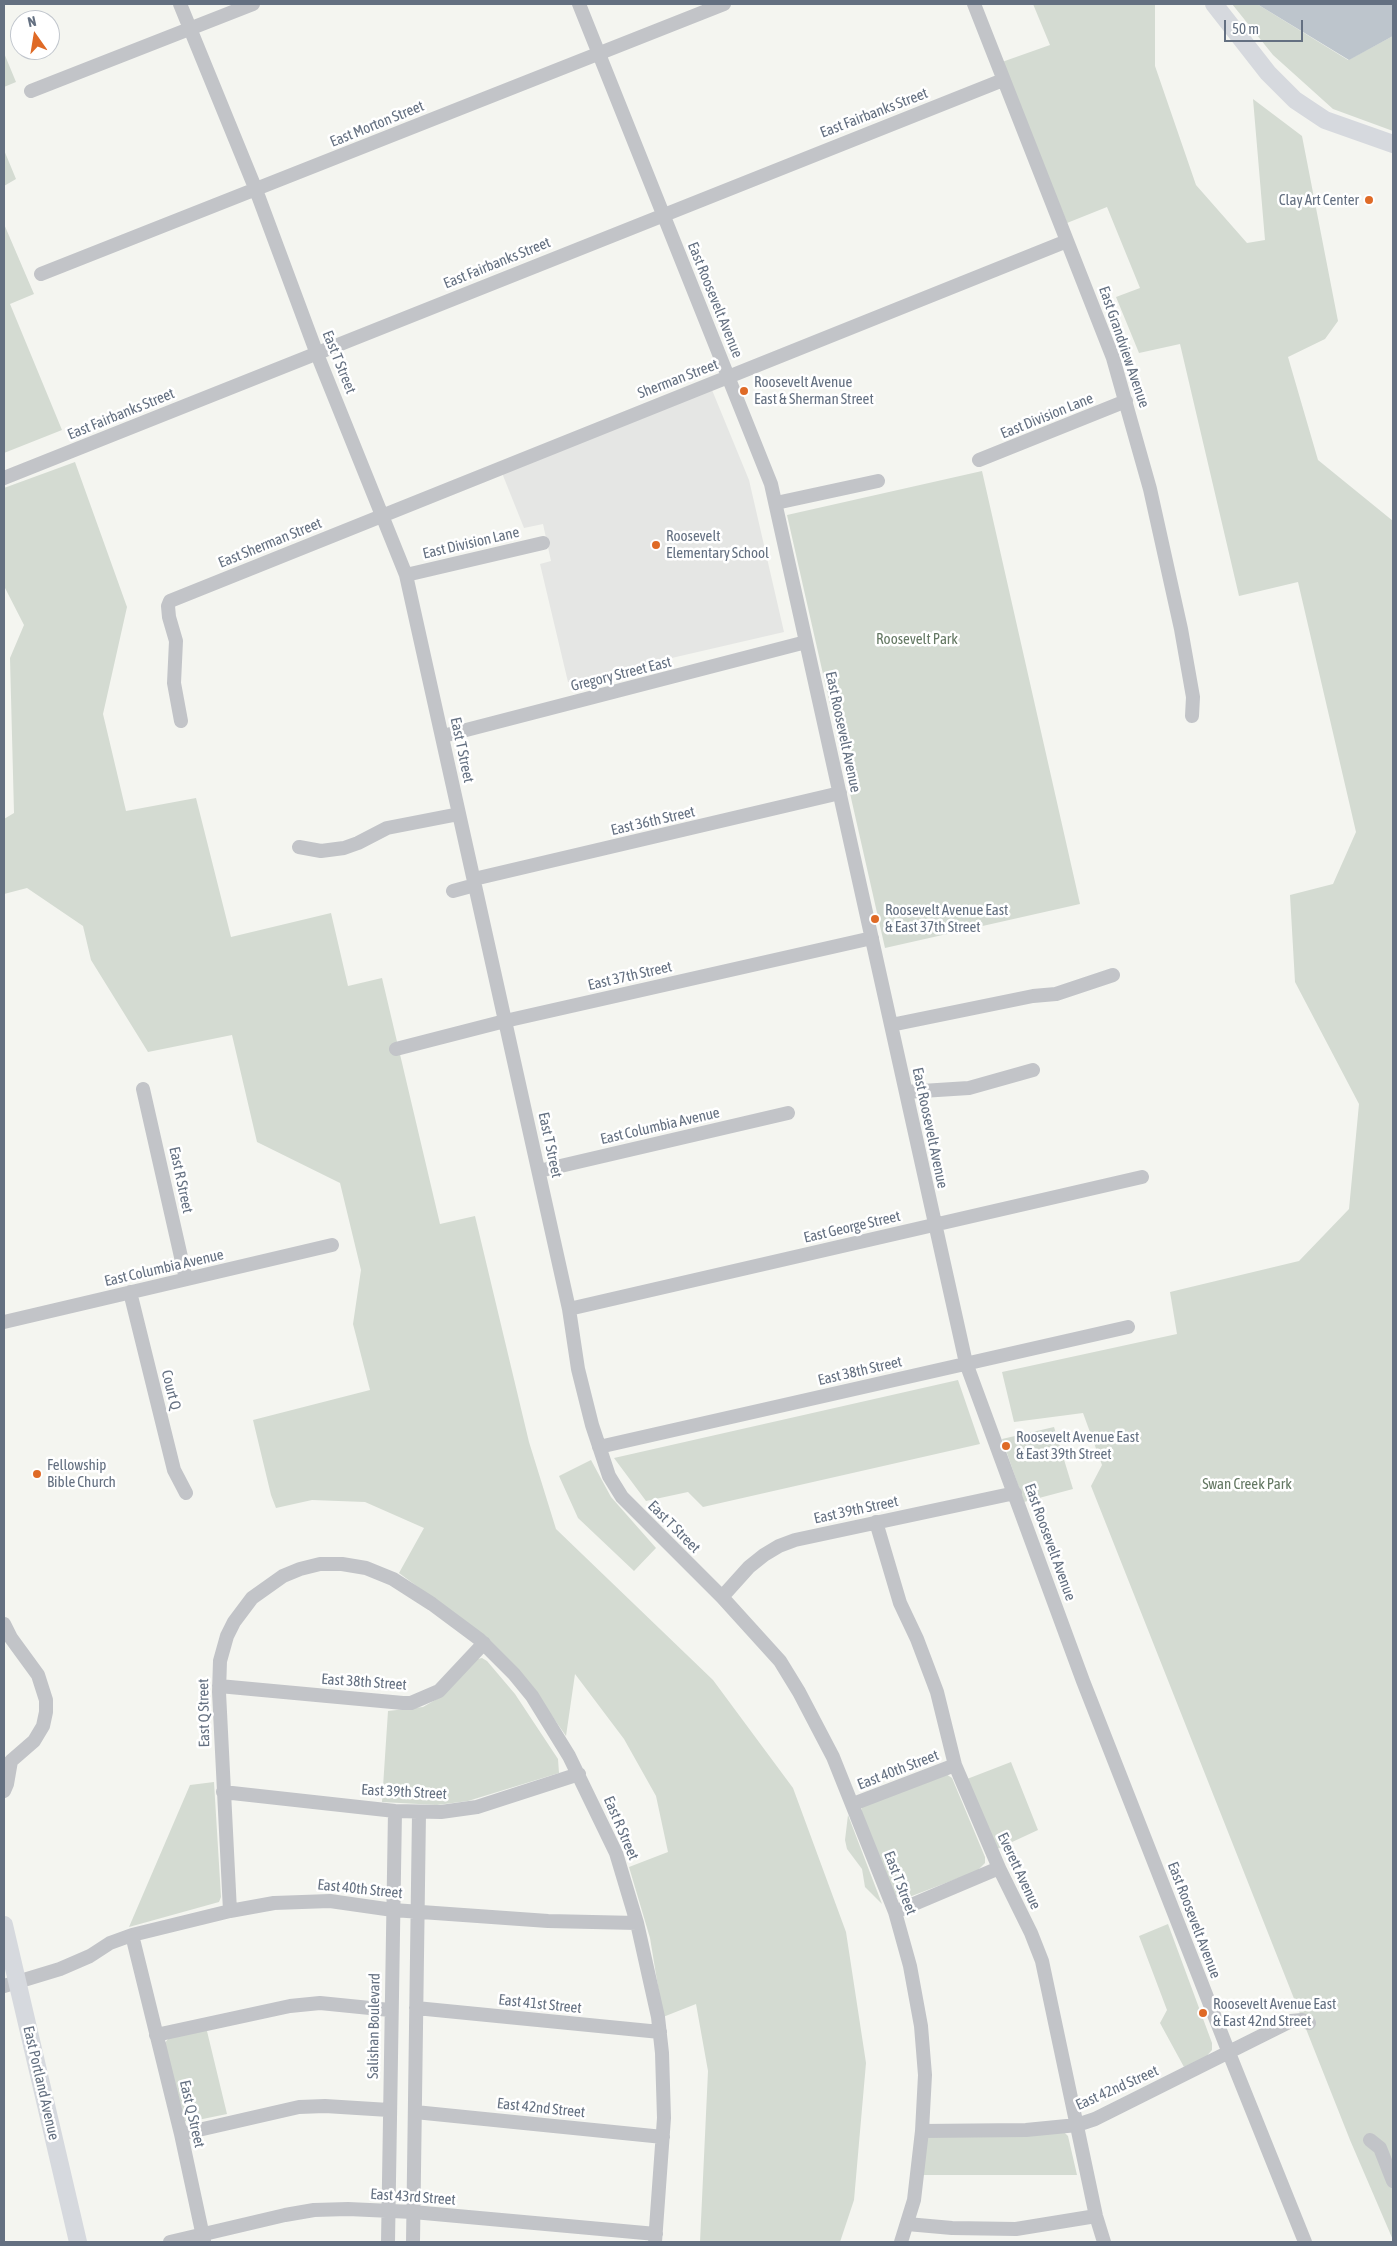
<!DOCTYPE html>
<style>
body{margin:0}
#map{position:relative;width:1397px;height:2246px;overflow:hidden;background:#f4f5f0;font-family:"Asap Condensed",sans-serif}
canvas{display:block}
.frame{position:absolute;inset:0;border:5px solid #647081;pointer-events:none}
.north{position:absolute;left:10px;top:10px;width:50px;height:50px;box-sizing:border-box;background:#fff;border:1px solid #c1c6cd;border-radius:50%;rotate:347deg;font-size:14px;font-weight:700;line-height:20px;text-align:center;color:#647081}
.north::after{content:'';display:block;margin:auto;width:18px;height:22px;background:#df6a26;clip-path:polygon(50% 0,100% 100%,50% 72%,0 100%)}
.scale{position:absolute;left:1224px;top:20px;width:79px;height:22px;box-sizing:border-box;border:2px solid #647081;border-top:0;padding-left:6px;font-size:15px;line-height:18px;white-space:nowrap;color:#647081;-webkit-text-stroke:4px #fff;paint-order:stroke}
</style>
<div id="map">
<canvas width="1397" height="2246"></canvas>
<div class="frame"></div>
<div class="north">N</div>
<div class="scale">50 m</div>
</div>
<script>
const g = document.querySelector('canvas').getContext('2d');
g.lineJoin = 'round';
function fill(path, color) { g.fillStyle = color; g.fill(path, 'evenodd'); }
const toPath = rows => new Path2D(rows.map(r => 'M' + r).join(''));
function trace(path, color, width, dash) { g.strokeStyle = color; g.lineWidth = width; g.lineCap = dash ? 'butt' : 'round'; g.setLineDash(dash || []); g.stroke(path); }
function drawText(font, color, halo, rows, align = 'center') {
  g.font = font + ' "Asap Condensed",sans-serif'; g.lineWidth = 5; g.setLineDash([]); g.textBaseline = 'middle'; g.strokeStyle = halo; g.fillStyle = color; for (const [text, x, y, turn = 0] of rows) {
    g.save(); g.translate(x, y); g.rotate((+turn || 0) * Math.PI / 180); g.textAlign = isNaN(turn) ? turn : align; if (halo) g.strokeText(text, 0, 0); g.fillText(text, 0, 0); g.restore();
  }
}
const built = toPath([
 [712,390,749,480,784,632,568,682,540,564,551,561,543,524,524,528,502,473]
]);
const green = toPath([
 [1033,4,1155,4,1155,66,1196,185,1247,243,1265,240,1253,99,1302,136,1338,321,1325,339,1288,357,1318,460,1393,521,1393,2240,1350,2140,1091,1486,1102,1465,1083,1413,1014,1422,1002,1372,1177,1334,1170,1292,1299,1261,1349,1209,1359,1104,1295,982,1290,895,1333,884,1356,832,1298,582,1239,596,1180,344,1139,353,1116,297,1140,288,1107,207,1067,223,1002,62,1050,45],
 [1232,4,1257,4,1348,60,1393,36,1393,131,1333,109,1273,55],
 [4,53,16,82,4,87],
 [4,150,16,179,4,186],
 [4,224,34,294,10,304,62,430,4,453],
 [75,462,127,607,103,714,126,811,196,798,231,937,331,913,348,986,382,978,440,1224,475,1216,529,1442,556,1529,713,1680,793,1788,846,1932,866,2063,854,2200,840,2242,700,2242,708,2071,696,2004,663,2017,650,1938,629,1867,668,1852,656,1796,624,1739,575,1674,566,1736,529,1683,484,1636,399,1573,424,1528,365,1502,312,1500,276,1508,271,1495,253,1420,370,1390,353,1324,361,1270,340,1183,257,1142,232,1035,148,1052,91,960,83,926,27,888,4,894,4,819,14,813,10,658,24,625,4,586,4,488],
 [982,471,1080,904,885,948,787,515],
 [958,1380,980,1444,703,1507,688,1492,646,1501,614,1458],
 [1054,1427,1073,1489,1024,1502,1002,1439],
 [591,1460,611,1497,656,1548,634,1571,578,1518,559,1476],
 [482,1658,487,1661,515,1694,558,1759,559,1773,468,1801,437,1805,382,1802,388,1711,423,1707,442,1696,473,1660],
 [1011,1762,1038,1830,997,1849,967,1779],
 [946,1774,952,1778,985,1857,985,1863,977,1871,904,1899,894,1896,861,1812,862,1806],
 [214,1782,221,1897,219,1902,129,1927,190,1785],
 [848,1815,882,1904,865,1887,862,1869,847,1849,845,1840],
 [1168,1924,1212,2043,1212,2050,1205,2058,1184,2067,1160,2023,1167,2010,1139,1936],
 [206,2027,227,2114,188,2122,185,2121,164,2044,168,2039],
 [1063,2131,1068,2136,1077,2175,921,2175,925,2138,929,2136]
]);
const water = toPath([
 [1257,4,1393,4,1393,36,1349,60]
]);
const minor = toPath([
 [180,4,256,190,317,354,406,575,569,1309,578,1369,592,1425,609,1476,622,1497,722,1597,780,1661,799,1692,833,1757,895,1912,910,1966,921,2026,925,2075,922,2131,914,2200,901,2242],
 [579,4,771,484,966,1363,1083,1681,1229,2053,1305,2242],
 [974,4,1113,358,1150,489,1181,629,1193,697,1192,716],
 [31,91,253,4],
 [41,274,724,4],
 [979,460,1126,401],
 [4,478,1003,80],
 [776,503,878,481],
 [406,575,543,543],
 [181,721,174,683,176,641,169,617,168,606,170,601,1067,241],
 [443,736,806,642],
 [299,847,321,851,344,848,358,843,387,828,459,814],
 [474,879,840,793],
 [453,891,475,885],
 [891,1025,1033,996,1056,994,1113,975],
 [396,1049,505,1021,872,938],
 [143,1089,186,1279],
 [906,1092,969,1088,1033,1070],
 [539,1171,788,1113],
 [130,1292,174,1470,186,1493],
 [569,1309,1142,1177],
 [4,1322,332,1245],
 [599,1447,1128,1327],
 [876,1522,900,1603,917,1639,937,1692,955,1765,999,1868,1031,1933,1042,1961,1096,2216,1104,2242],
 [722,1597,749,1567,764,1555,779,1546,795,1540,1015,1493],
 [4,1624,11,1638,38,1675,46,1700,46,1712,43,1726,34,1741,11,1761,7,1784,4,1791],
 [219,1686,403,1703,411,1703,439,1691,484,1643],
 [223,1792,395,1811,441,1812,477,1807,579,1774],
 [853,1804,955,1765],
 [230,1911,219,1692,220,1661,227,1636,234,1622,252,1598,283,1576,300,1569,320,1564,342,1564,366,1568,393,1579,432,1604,479,1639,514,1674,532,1696,569,1756,616,1853,637,1923,658,2017,662,2053,664,2118,655,2242],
 [895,1912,999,1868],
 [132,1935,181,2134,204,2241],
 [4,1986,60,1969,90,1956,110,1943,132,1935,230,1911,274,1903,330,1901,393,1910,548,1921,637,1923],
 [416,2008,660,2032],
 [156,2035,290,2006,320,2003,390,2010],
 [415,2112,663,2137],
 [922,2131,1026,2130,1077,2125,1095,2119,1291,2021,1302,2020,1309,2023],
 [181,2134,299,2107,325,2106,389,2110],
 [1370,2140,1380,2148,1393,2181],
 [907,2224,952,2228,1016,2229,1096,2216],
 [170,2242,285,2215,314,2210,348,2209,413,2212,656,2234],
 [388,2242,395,1811],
 [413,2242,419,1813]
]);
const major = toPath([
 [1214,4,1268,73,1295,100,1325,120,1393,144],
 [4,1925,78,2242]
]);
const markers = [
 [1369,200,5,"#df6a26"],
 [744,391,5,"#df6a26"],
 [656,545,5,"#df6a26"],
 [875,919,5,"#df6a26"],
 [1006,1446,5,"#df6a26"],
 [37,1474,5,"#df6a26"],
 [1203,2013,5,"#df6a26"]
];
const streetNames = [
 ["East Fairbanks Street",874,113,-21],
 ["East Morton Street",377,124,-22],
 ["East Fairbanks Street",497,263,-22],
 ["East Roosevelt Avenue",715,300,68],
 ["East Grandview Avenue",1124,347,71],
 ["East T Street",339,362,68],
 ["Sherman Street",678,379,-21],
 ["East Fairbanks Street",121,414,-22],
 ["East Division Lane",1047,416,-22],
 ["East Sherman Street",270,543,-22],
 ["East Division Lane",471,543,-13],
 ["Gregory Street East",621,674,-14],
 ["East Roosevelt Avenue",843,732,78],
 ["East T Street",462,750,78],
 ["East 36th Street",653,821,-13],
 ["East 37th Street",630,976,-13],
 ["East Columbia Avenue",660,1126,-13],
 ["East Roosevelt Avenue",930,1128,78],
 ["East T Street",550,1145,78],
 ["East R Street",181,1180,78],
 ["East George Street",852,1227,-13],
 ["East Columbia Avenue",164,1268,-13],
 ["East 38th Street",860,1371,-13],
 ["Court Q",171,1390,76],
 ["East 39th Street",856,1510,-12],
 ["East T Street",674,1527,45],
 ["East Roosevelt Avenue",1050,1542,70],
 ["East 38th Street",364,1682,4],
 ["East Q Street",204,1713,-91],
 ["East 40th Street",898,1770,-21],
 ["East 39th Street",404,1792,3],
 ["East R Street",621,1828,67],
 ["Everett Avenue",1019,1871,65],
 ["East T Street",900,1883,69],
 ["East 40th Street",360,1889,6],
 ["East Roosevelt Avenue",1194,1920,69],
 ["East 41st Street",540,2004,6],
 ["Salishan Boulevard",374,2026,-89],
 ["East Portland Avenue",41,2083,77],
 ["East 42nd Street",1117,2088,-24],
 ["East 42nd Street",541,2108,6],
 ["East Q Street",192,2114,77],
 ["East 43rd Street",413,2197,4]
];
const poiNames = [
 ["Clay Art Center",1359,200,"right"],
 ["Roosevelt Avenue",754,382],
 ["East & Sherman Street",754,399],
 ["Roosevelt",666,536],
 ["Elementary School",666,553],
 ["Roosevelt Avenue East",885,910],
 ["& East 37th Street",885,927],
 ["Roosevelt Avenue East",1016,1437],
 ["& East 39th Street",1016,1454],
 ["Fellowship",47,1465],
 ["Bible Church",47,1482],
 ["Roosevelt Avenue East",1213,2004],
 ["& East 42nd Street",1213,2021]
];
const parkNames = [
 ["Roosevelt Park",917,639],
 ["Swan Creek Park",1247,1484]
];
fill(built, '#e5e6e4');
fill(green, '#d4dbd2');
fill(water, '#bdc5cc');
trace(minor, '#c2c4c8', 14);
trace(major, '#d6d9de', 18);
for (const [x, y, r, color] of markers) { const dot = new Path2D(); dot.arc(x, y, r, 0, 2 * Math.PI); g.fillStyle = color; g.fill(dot); trace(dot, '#fff', 2); }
drawText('15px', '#647081', '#fff', streetNames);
drawText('15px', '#647081', '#fff', poiNames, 'left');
drawText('15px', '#647863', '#fff', parkNames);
</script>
